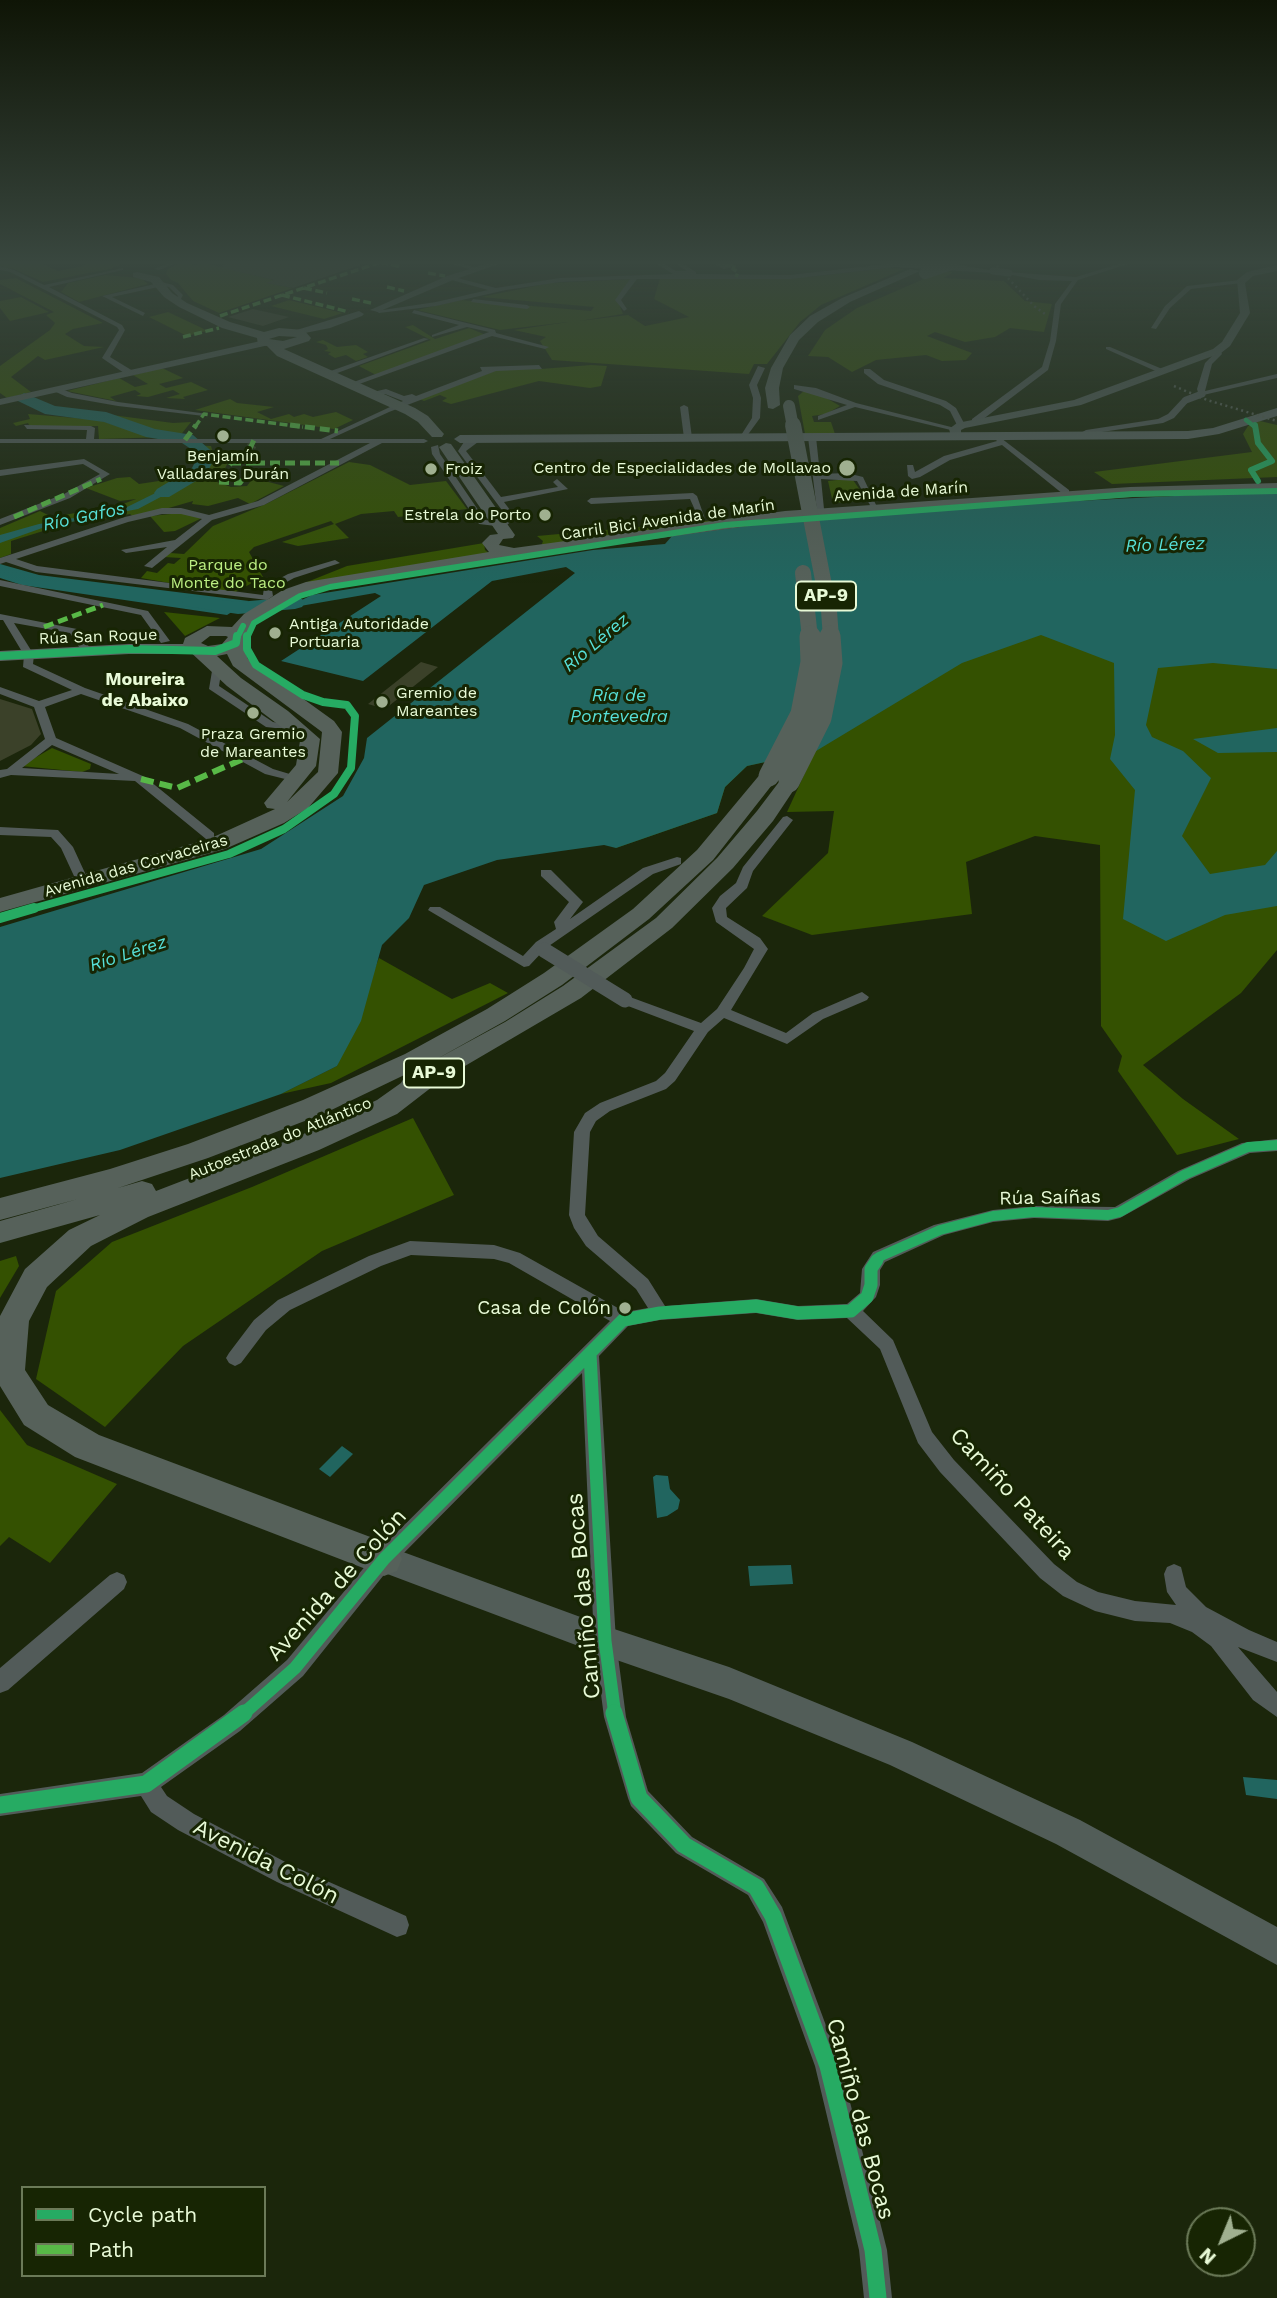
<!DOCTYPE html>
<meta charset="utf-8">
<style>
body{margin:0}
#map{position:relative;width:1277px;height:2298px;overflow:hidden;background:#1b260b;font-family:"Work Sans",sans-serif}
canvas{display:block}
.legend{position:absolute;left:21px;top:2186px;width:245px;height:91px;box-sizing:border-box;background:#172503;border:2px solid #6b7a58;margin:0;padding:9px 12px;list-style:none;font-size:21px;color:#e8fad7}
.legend li{display:flex;align-items:center;gap:14px;height:35px}
.legend b{width:35px;border:2px solid #6b7a58}
.north{position:absolute;left:1186px;top:2207px;width:70px;height:70px;box-sizing:border-box;background:#172503;border:2px solid #6b7a58;border-radius:50%;rotate:223deg;font-size:19px;font-weight:700;line-height:28px;text-align:center;color:#e8fad7}
.north::after{content:'';display:block;margin:auto;width:24px;height:32px;background:#a0b090;clip-path:polygon(50% 0,100% 100%,50% 72%,0 100%)}
</style>
<div id="map">
<canvas width="1277" height="2298"></canvas>
<ul class="legend">
<li><b style="height:9px;background:#26ab63"></b>Cycle path</li>
<li><b style="height:9px;background:#58b947"></b>Path</li>
</ul>
<div class="north">N</div>
</div>
<script>
const g = document.querySelector('canvas').getContext('2d');
g.lineJoin = 'round';
function fill(path, color) { g.fillStyle = color; g.fill(path, 'evenodd'); }
const toPath = rows => new Path2D(rows.map(r => 'M' + r).join(''));
function trace(path, color, width, dash) { g.strokeStyle = color; g.lineWidth = width; g.lineCap = dash ? 'butt' : 'round'; g.setLineDash(dash || []); g.stroke(path); }
function drawText(font, color, halo, rows, align = 'center') {
  g.font = font + ' "Work Sans",sans-serif'; g.lineWidth = 6; g.setLineDash([]); g.textBaseline = 'middle'; g.strokeStyle = halo; g.fillStyle = color; for (const [text, x, y, turn = 0] of rows) {
    g.save(); g.translate(x, y); g.rotate((+turn || 0) * Math.PI / 180); g.textAlign = isNaN(turn) ? turn : align; if (halo) g.strokeText(text, 0, 0); g.fillText(text, 0, 0); g.restore();
  }
}
const green = toPath([
 [0,262,52,262,42,264,58,271,83,266,87,262,126,262,110,269,43,282,14,269,0,266],
 [182,262,196,265,204,263,274,280,268,283,293,288,219,313,193,301,178,283,171,280,166,274,168,269],
 [887,268,904,269,821,305,800,322,767,364,754,364,749,374,552,360,540,341,546,337,514,330,568,322,500,330,417,310,461,300,591,311,594,307,481,297,550,283,630,279,617,299,623,314,579,321,628,315,645,326,689,317,654,299,660,278,809,277],
 [942,271,953,272,944,278,1004,281,1025,301,1052,304,1044,332,1010,328,995,337,965,342,935,332,927,336,972,353,966,360,942,361,926,355,876,360,852,372,828,357,808,356,825,330,857,308],
 [105,275,141,278,148,284,79,302,61,292,68,283],
 [16,278,103,323,73,329,65,334,84,346,104,347,45,360,38,356,11,377,31,392,7,398,0,393,0,366,50,330,55,323,46,315,54,312,0,284,0,280],
 [21,297,49,312,10,321,0,308,0,301],
 [289,300,343,313,324,319,271,306],
 [168,312,202,328,207,331,187,336,149,317],
 [413,325,435,339,469,328,486,335,376,375,359,366,431,340,405,327],
 [323,340,337,347,356,345,368,352,363,354,368,357,356,361,346,355,335,358,328,354,331,352,324,351,328,349,326,345,316,342],
 [591,365,607,366,601,386,590,388,539,381,451,404,442,401,447,398,440,395,424,401,420,399,500,369,541,369],
 [162,368,183,378,159,384,166,388,191,382,208,390,183,397,185,399,166,398,180,394,173,390,148,397,136,396,141,394,135,390,110,397,116,401,67,391,119,378,135,387,148,384,133,375],
 [805,390,816,392,840,406,826,414,812,416,814,422,831,422,835,434,805,434,798,396],
 [230,399,237,403,274,407,257,412,271,419,289,414,294,417,304,414,313,417,336,412,353,420,334,429,195,410],
 [89,412,173,423,191,422,179,437,152,433,106,417,85,414],
 [28,414,99,420,144,435,168,437,99,439,98,426,30,427,28,423,16,426,13,423,30,419],
 [1260,421,1277,425,1277,477,1112,484,1094,472,1252,452,1243,434,1248,426],
 [189,445,211,446,215,460,213,466,228,463,217,482,231,487,247,486,253,478,284,486,250,504,238,498,208,506,192,504,193,501,134,518,130,514,89,522,82,519,11,541,11,554,0,558,0,528,40,511,50,516,59,516,123,504,136,499,120,501,86,488,117,478,130,477,139,484,172,479,167,486,178,484,192,473,199,461],
 [349,462,370,465,410,485,446,481,467,509,398,517,394,511,361,514,335,524,349,538,298,546,282,542,334,524,331,521,254,547,249,552,263,577,232,594,141,578,147,571,157,573,168,563,174,564,181,558,164,557,170,553,184,554,213,526,266,504],
 [846,479,853,480,867,500,833,503,828,481],
 [181,513,202,518,175,531,164,532,150,516],
 [772,515,541,547,543,541,537,536],
 [484,543,485,550,490,554,287,590,347,566],
 [1277,591,1277,950,1241,993,1143,1065,1183,1099,1239,1139,1177,1155,1118,1071,1122,1056,1101,1026,1100,845,1035,836,966,862,972,914,812,935,762,916,828,853,834,811,787,812,815,751,747,766,725,787,717,813,616,848,654,650],
 [164,612,220,618,185,636],
 [52,748,91,764,90,769,82,772,21,766],
 [379,958,452,999,490,983,508,993,331,1083,281,1094,337,1066],
 [413,1118,454,1195,322,1251,183,1346,105,1427,36,1379,56,1291,112,1242,252,1187],
 [16,1256,19,1266,0,1298,0,1261],
 [0,1410,27,1445,117,1484,50,1563,9,1537,0,1546]
]);
const water = toPath([
 [200,471,187,483,138,509,45,527,0,543,0,535,39,524,121,510],
 [1214,494,1277,494,1277,669,1213,663,1158,668,1146,725,1152,737,1183,751,1211,778,1182,836,1210,874,1265,865,1277,851,1277,906,1225,915,1166,941,1123,919,1135,790,1110,759,1115,735,1114,663,1041,635,962,663,816,751,747,766,725,787,717,813,616,848,604,845,497,860,424,885,409,918,382,945,361,1021,337,1066,281,1094,120,1150,0,1178,0,927,261,849,343,796,364,758,367,738,575,573,566,567,492,581,363,681,281,661,381,596,375,593,283,609,312,595,593,550,665,544,672,536,762,524,1018,504],
 [0,564,39,575,249,601,227,615,22,585,0,578],
 [1277,728,1277,752,1218,753,1193,739],
 [342,1446,353,1454,330,1477,319,1469],
 [656,1475,668,1476,670,1489,680,1500,678,1509,667,1516,657,1518,653,1477],
 [791,1565,793,1584,750,1586,748,1566],
 [1243,1777,1277,1780,1277,1799,1246,1795]
]);
const river = toPath([
 [24,393,55,406,106,412,155,429,193,435,216,455,206,475,169,497,157,497,154,493,157,489,192,468,198,456,191,449,182,443,146,437,104,422,45,414,18,401,16,398,24,393],
 [192,596,238,602,295,597,302,599,305,603,302,607,295,609,238,614,185,606,182,602,185,598,192,596]
]);
const building = toPath([
 [224,262,363,262,363,264,293,288,266,283,274,280,223,268],
 [253,309,289,317,263,326,228,317],
 [421,662,438,667,385,709,368,704],
 [0,699,32,709,41,734,31,745,0,761]
]);
const streetTunnel = toPath([
 [245,459,252,445]
]);
const street = toPath([
 [170,262,179,262,159,270,154,269,170,262],
 [445,262,456,262,480,269,477,271,445,262],
 [654,262,661,262,676,271,687,271,673,262,680,262,696,272,696,274,790,275,895,263,959,265,996,271,993,273,895,267,790,279,637,279,621,300,627,309,624,311,615,300,630,279,560,282,506,290,436,306,379,313,376,311,436,302,488,290,448,279,450,276,496,288,560,278,673,274,654,262],
 [710,262,724,262,732,267,724,269,710,262],
 [1125,262,1134,262,1078,280,1061,304,1056,341,1048,370,978,423,972,423,972,419,1042,367,1050,341,1055,304,1072,281,1039,280,1007,274,1007,272,1076,277,1125,262],
 [0,266,14,270,44,285,123,268,123,270,49,287,122,325,125,330,110,357,133,371,133,375,127,375,102,358,119,330,117,327,10,272,0,270,0,266],
 [1240,280,1242,283,1191,289,1170,308,1156,329,1151,328,1165,306,1187,286,1240,280],
 [158,281,173,285,183,295,179,303,174,302,178,296,169,287,163,286,112,297,145,313,143,316,102,296,155,284,158,281],
 [473,299,527,305,530,307,527,309,471,302,473,299],
 [414,310,495,330,496,333,549,347,545,349,492,336,351,387,351,383,489,332,467,327,432,337,432,335,459,325,412,313,414,310],
 [424,338,429,339,332,375,325,373,424,338],
 [1106,347,1110,347,1167,371,1160,373,1106,349,1106,347],
 [1214,349,1220,349,1222,354,1212,364,1205,391,1277,374,1277,378,1199,396,1197,389,1205,363,1214,354,1214,349],
 [539,365,542,369,496,371,389,412,330,439,424,439,428,441,424,443,382,443,264,505,212,520,152,568,144,566,167,547,126,553,121,550,175,540,202,519,181,514,162,514,128,522,16,559,37,566,263,595,264,587,288,574,335,560,340,563,294,578,272,590,273,596,267,600,36,572,6,562,0,564,0,558,125,517,162,508,181,508,209,515,258,501,370,443,0,443,0,439,86,439,87,430,27,429,24,425,91,426,95,428,94,439,321,439,403,401,385,394,373,396,373,392,386,389,404,396,412,394,416,396,482,371,480,367,539,365],
 [758,366,765,368,757,385,761,398,760,418,744,440,738,440,752,418,753,398,749,385,758,366],
 [864,369,870,369,884,380,946,401,956,408,965,425,958,427,950,411,940,405,878,384,864,373,864,369],
 [794,385,816,388,856,403,959,429,955,431,855,407,818,420,818,416,847,405,794,389,794,385],
 [59,388,72,393,118,402,208,414,204,416,118,406,67,397,56,392,59,388],
 [1183,398,1190,400,1174,418,1163,423,1088,434,1079,438,1075,436,1086,430,1158,419,1168,414,1183,398],
 [684,405,688,407,692,438,688,440,684,438,680,407,684,405],
 [812,435,816,437,820,474,847,473,863,477,877,507,871,507,857,481,821,479,824,509,817,511,808,437,812,435],
 [997,435,1069,490,1069,494,1063,494,1002,445,950,460,920,477,912,479,908,476,907,465,913,465,915,472,944,456,997,441,993,437,997,435],
 [475,437,482,439,466,451,501,497,558,487,553,482,557,479,568,489,504,502,516,518,504,527,479,524,432,454,431,447,438,445,440,454,485,520,499,522,507,517,458,451,464,442,475,437],
 [84,459,110,474,70,498,0,525,0,519,64,494,100,474,83,464,0,476,0,470,84,459],
 [693,493,697,496,705,519,699,519,690,499,591,504,587,501,591,498,693,493],
 [0,580,148,611,170,641,161,643,141,615,0,586,0,580],
 [0,614,77,629,92,651,83,653,70,633,14,623,34,655,33,664,85,688,188,724,273,769,303,778,297,782,265,774,180,728,81,694,45,707,56,738,145,777,214,833,214,839,206,839,135,781,11,775,0,778,0,770,7,769,45,739,34,707,0,694,0,687,39,701,72,690,23,667,24,655,3,620,0,620,0,614],
 [52,745,119,774,22,768,52,745],
 [213,665,222,667,219,686,273,722,302,727,302,731,266,727,209,689,213,665],
 [787,816,793,820,753,871,747,888,726,908,727,917,760,938,768,949,731,1010,786,1033,813,1013,857,994,862,992,869,997,867,1000,823,1019,787,1044,724,1018,708,1032,675,1081,666,1089,610,1111,596,1121,590,1132,585,1215,598,1236,648,1279,665,1306,756,1299,798,1306,847,1304,860,1293,862,1269,873,1252,934,1225,993,1210,1034,1206,1115,1207,1178,1171,1242,1143,1277,1139,1277,1151,1250,1153,1190,1179,1120,1218,1108,1221,1034,1218,993,1222,944,1235,885,1262,880,1270,880,1285,876,1297,863,1311,893,1340,932,1432,954,1460,1054,1564,1077,1582,1098,1592,1135,1601,1176,1605,1167,1592,1164,1574,1167,1567,1174,1564,1181,1567,1186,1587,1206,1607,1249,1630,1277,1642,1277,1662,1238,1647,1277,1692,1277,1717,1253,1700,1211,1646,1192,1632,1170,1623,1135,1621,1095,1611,1063,1596,1040,1578,940,1472,918,1443,880,1349,847,1318,798,1320,756,1313,660,1320,628,1326,599,1356,616,1641,626,1717,648,1791,692,1837,764,1879,782,1907,841,2066,887,2250,892,2298,864,2298,859,2250,815,2066,763,1922,748,1895,676,1853,631,1806,628,1798,604,1717,594,1641,582,1373,391,1566,303,1676,240,1731,161,1787,167,1796,194,1814,293,1866,406,1916,409,1925,406,1934,397,1937,277,1882,178,1830,151,1812,141,1796,0,1816,0,1794,142,1773,224,1715,287,1660,377,1552,610,1321,509,1263,494,1259,411,1255,381,1266,290,1310,266,1330,241,1363,235,1366,229,1363,226,1358,229,1353,254,1320,278,1300,369,1256,410,1241,494,1245,520,1253,625,1312,648,1308,636,1289,586,1246,574,1228,569,1215,574,1132,585,1113,600,1103,656,1081,665,1073,694,1031,620,1003,618,1000,620,997,630,997,701,1023,717,1009,744,968,754,949,716,922,712,908,720,896,736,883,743,867,783,817,787,816],
 [0,827,58,830,73,847,85,873,84,876,74,876,61,848,51,837,0,835,0,827],
 [677,857,681,858,681,864,653,874,546,948,529,966,524,967,428,910,430,907,440,907,523,956,536,942,556,929,554,922,569,902,541,876,541,870,551,870,583,902,570,919,643,868,677,857],
 [117,1572,124,1575,127,1582,124,1589,8,1690,0,1693,0,1668,110,1575,117,1572]
]);
const secondary = toPath([
 [492,262,505,262,453,280,378,312,370,310,447,276,492,262],
 [1277,265,1277,271,1253,276,1245,283,1250,313,1230,346,1221,353,1081,405,965,428,961,430,961,438,951,436,949,429,957,423,1074,400,1213,349,1222,342,1240,313,1237,280,1247,272,1277,265],
 [359,311,364,314,362,316,330,328,295,335,290,332,359,311],
 [265,340,269,341,269,345,0,405,0,399,265,340],
 [384,1545,605,1626,729,1667,912,1742,1080,1820,1277,1927,1277,1965,1056,1844,890,1765,729,1699,605,1656,374,1569,369,1559,374,1549,384,1545]
]);
const primary = toPath([
 [1277,408,1277,416,1219,434,1188,439,460,443,454,439,460,435,1188,431,1213,428,1277,408],
 [129,644,197,644,205,649,197,654,129,654,0,661,0,651,129,644]
]);
const highway = toPath([
 [910,269,920,271,850,302,818,322,799,340,783,368,779,388,780,405,773,409,768,408,765,388,771,368,790,335,810,316,842,298,910,269],
 [137,272,159,277,172,293,187,303,230,322,264,332,279,328,304,330,311,338,309,341,284,349,415,408,428,416,444,434,442,437,432,437,418,422,405,414,277,356,267,346,258,345,257,338,222,328,179,307,164,297,151,282,133,277,133,273,137,272],
 [279,336,297,337,283,341,269,339,279,336],
 [446,443,451,444,515,535,513,538,503,539,499,545,514,548,785,511,1130,487,1277,483,1277,493,1130,497,785,521,514,558,315,591,295,598,256,622,248,631,243,647,248,659,334,721,342,732,338,773,308,808,284,823,225,849,0,912,0,898,209,839,275,809,267,808,264,803,296,765,300,741,227,686,186,648,183,644,185,638,207,626,232,627,244,614,283,590,306,582,489,552,482,543,490,535,498,534,439,447,446,443],
 [210,636,226,636,228,637,222,644,208,646,201,643,210,636],
 [227,654,233,666,322,732,318,772,287,802,316,766,320,739,288,711,241,678,217,656,227,654],
 [769,770,776,772,779,776,713,860,649,919,562,985,505,1021,435,1060,505,1022,563,986,656,918,717,858,757,811,782,778,796,778,799,782,773,821,733,868,672,928,581,998,441,1080,397,1114,319,1150,148,1217,91,1246,47,1287,29,1321,25,1370,48,1405,99,1435,397,1547,402,1559,397,1571,384,1576,75,1457,24,1425,0,1386,0,1316,25,1269,69,1230,100,1215,0,1243,0,1221,78,1199,0,1220,0,1198,110,1169,188,1144,303,1100,405,1054,487,1009,544,973,633,909,697,850,762,772,769,770],
 [421,1067,405,1076,401,1083,377,1100,299,1136,156,1191,152,1184,142,1181,118,1188,208,1158,323,1114,421,1067]
]);
const rail = toPath([
 [993,262,1034,306,1045,314],
 [1174,386,1207,400,1277,421]
]);
const streetBridgeFar1 = toPath([
 [993,271,1009,273],
 [1186,400,1202,394]
]);
const streetBridge = toPath([
 [544,950,625,1000]
]);
const highwayBridgeFar2 = toPath([
 [925,273,954,263],
 [789,406,793,427]
]);
const highwayBridgeFar1 = toPath([
 [793,425,829,611,831,638],
 [803,573,810,638]
]);
const highwayBridge = toPath([
 [769,776,801,714,811,662,810,636],
 [789,782,821,718,832,663,830,636]
]);
const quietFar2 = toPath([
 [380,262,402,267],
 [725,265,735,264,733,269,738,272,736,277],
 [428,273,445,276],
 [387,287,404,291],
 [304,288,327,293],
 [282,295,349,312],
 [352,299,371,303],
 [220,316,381,262],
 [183,337,219,328],
 [195,427,204,414,303,427]
]);
const quietFar1 = toPath([
 [290,425,338,431],
 [185,440,196,425],
 [231,463,255,463,240,483,219,482,231,463],
 [243,463,254,440],
 [255,463,339,463],
 [14,517,101,479],
 [44,627,103,605]
]);
const quiet = toPath([
 [141,779,177,788,245,758]
]);
const cyclewayFar5 = toPath([
 [1246,420,1255,427]
]);
const cyclewayFar4 = toPath([
 [1255,425,1258,443,1272,461,1251,470,1258,481],
 [237,638,243,626],
 [247,638,254,623,300,596,330,587,725,525,1132,494,1277,491]
]);
const cyclewayFar3 = toPath([
 [0,656,129,649,215,651,236,643,237,636],
 [28,910,229,854,284,829,334,794,351,768,355,716,347,705,323,702,303,695,256,665,247,649,247,636]
]);
const cyclewayFar2 = toPath([
 [0,918,34,908],
 [876,1262,879,1257,940,1230,993,1216,1034,1212,1108,1215,1120,1212,1184,1175,1248,1147,1277,1145]
]);
const cyclewayFar1 = toPath([
 [590,1354,605,1641,615,1715],
 [242,1715,295,1668,384,1559,623,1320,660,1313,756,1306,798,1313,851,1311,867,1297,871,1285,871,1269,877,1260]
]);
const cycleway = toPath([
 [614,1713,639,1798,684,1845,756,1887,773,1916,828,2066,873,2250,878,2298],
 [0,1805,146,1784,244,1713]
]);
const markers = [
 [223,436,7,"#a0b090"],
 [847,468,9,"#a0b090"],
 [431,469,7,"#a0b090"],
 [545,515,7,"#a0b090"],
 [275,633,7,"#a0b090"],
 [382,702,7,"#a0b090"],
 [253,713,7,"#a0b090"],
 [625,1308,7,"#a0b090"]
];
const farPoinames = [
 ["Benjamín",223,456,"center"],
 ["Valladares Durán",223,474,"center"],
 ["Centro de Especialidades de Mollavao",831,468,"right"],
 ["Froiz",445,469],
 ["Estrela do Porto",531,515,"right"],
 ["Antiga Autoridade",289,624],
 ["Portuaria",289,642],
 ["Gremio de",396,693],
 ["Mareantes",396,711],
 ["Praza Gremio",253,734,"center"],
 ["de Mareantes",253,752,"center"]
];
const farStreetnames = [
 ["Avenida de Marín",901,492,-4],
 ["Carril Bici Avenida de Marín",668,520,-8],
 ["Rúa San Roque",98,637,-2],
 ["Avenida das Corvaceiras",136,866,-16],
 ["Autoestrada do Atlántico",280,1139,-22]
];
const farParknames = [
 ["Parque do",228,565],
 ["Monte do Taco",228,583]
];
const farWaternames = [
 ["Río Gafos",84,517,-12],
 ["Río Lérez",1165,545,-2],
 ["Río Lérez",596,643,-40],
 ["Ría de",619,696],
 ["Pontevedra",619,717],
 ["Río Lérez",128,954,-18]
];
const shields = [
 [826,596,60],
 [434,1073,60]
];
const shieldNames = [
 ["AP-9",826,596],
 ["AP-9",434,1073]
];
const farNeighbourhoodnames = [
 ["Moureira",145,680],
 ["de Abaixo",145,701]
];
const streetNames = [
 ["Rúa Saíñas",1050,1198,-1]
];
const poiNames = [
 ["Casa de Colón",611,1308]
];
const nearStreetnames = [
 ["Camiño Pateira",1012,1494,47],
 ["Avenida de Colón",337,1585,-48],
 ["Camiño das Bocas",584,1596,-95],
 ["Avenida Colón",266,1862,27],
 ["Camiño das Bocas",860,2119,75]
];
fill(green, '#345101');
fill(water, '#21655f');
fill(river, '#21655f');
fill(building, '#3b4129');
trace(streetTunnel, '#3a462a', 9, [9, 4.5]);
fill(street, '#525b59');
fill(secondary, '#525d58');
fill(primary, '#596461');
fill(highway, '#56615a');
trace(rail, '#586158', 2.5, [2, 3.5]);
trace(streetBridgeFar1, '#525b59', 7);
trace(streetBridge, '#525b59', 15);
trace(highwayBridgeFar2, '#56615a', 12);
trace(highwayBridgeFar1, '#56615a', 16);
trace(highwayBridge, '#56615a', 21);
trace(quietFar2, '#58b947', 3.5, [8, 3.5]);
trace(quietFar1, '#58b947', 5, [10, 5]);
trace(quiet, '#58b947', 6, [13, 6]);
trace(cyclewayFar5, '#26ab63', 4.5);
trace(cyclewayFar4, '#26ab63', 6);
trace(cyclewayFar3, '#26ab63', 8);
trace(cyclewayFar2, '#26ab63', 10);
trace(cyclewayFar1, '#26ab63', 13);
trace(cycleway, '#26ab63', 17);
const sky = g.createLinearGradient(0, 0, 0, 584);
sky.addColorStop(0, '#0f1506');
sky.addColorStop(0.45, '#39473f');
sky.addColorStop(1, '#39473f00');
g.fillStyle = sky;
g.fillRect(0, 0, 1277, 584);
for (const [x, y, r, color] of markers) { const dot = new Path2D(); dot.arc(x, y, r, 0, 2 * Math.PI); g.fillStyle = color; g.fill(dot); trace(dot, '#172503', 2.5); }
drawText('16px', '#e8fad7', '#172503', farPoinames, 'left');
drawText('16px', '#e8fad7', '#172503', farStreetnames);
drawText('16px', '#bbee82', '#172503', farParknames);
drawText('italic 18px', '#57e0d8', '#172503', farWaternames);
for (const [x, y, w] of shields) { const box = new Path2D(); box.roundRect(x - w / 2, y - 14.5, w, 29, 5); g.fillStyle = '#172503'; g.fill(box); trace(box, '#e8fad7', 2); }
drawText('bold 18px', '#e8fad7', null, shieldNames);
drawText('bold 18px', '#e8fad7', '#172503', farNeighbourhoodnames);
drawText('19px', '#e8fad7', '#172503', streetNames);
drawText('19px', '#e8fad7', '#172503', poiNames, 'right');
drawText('23px', '#e8fad7', '#172503', nearStreetnames);
</script>
